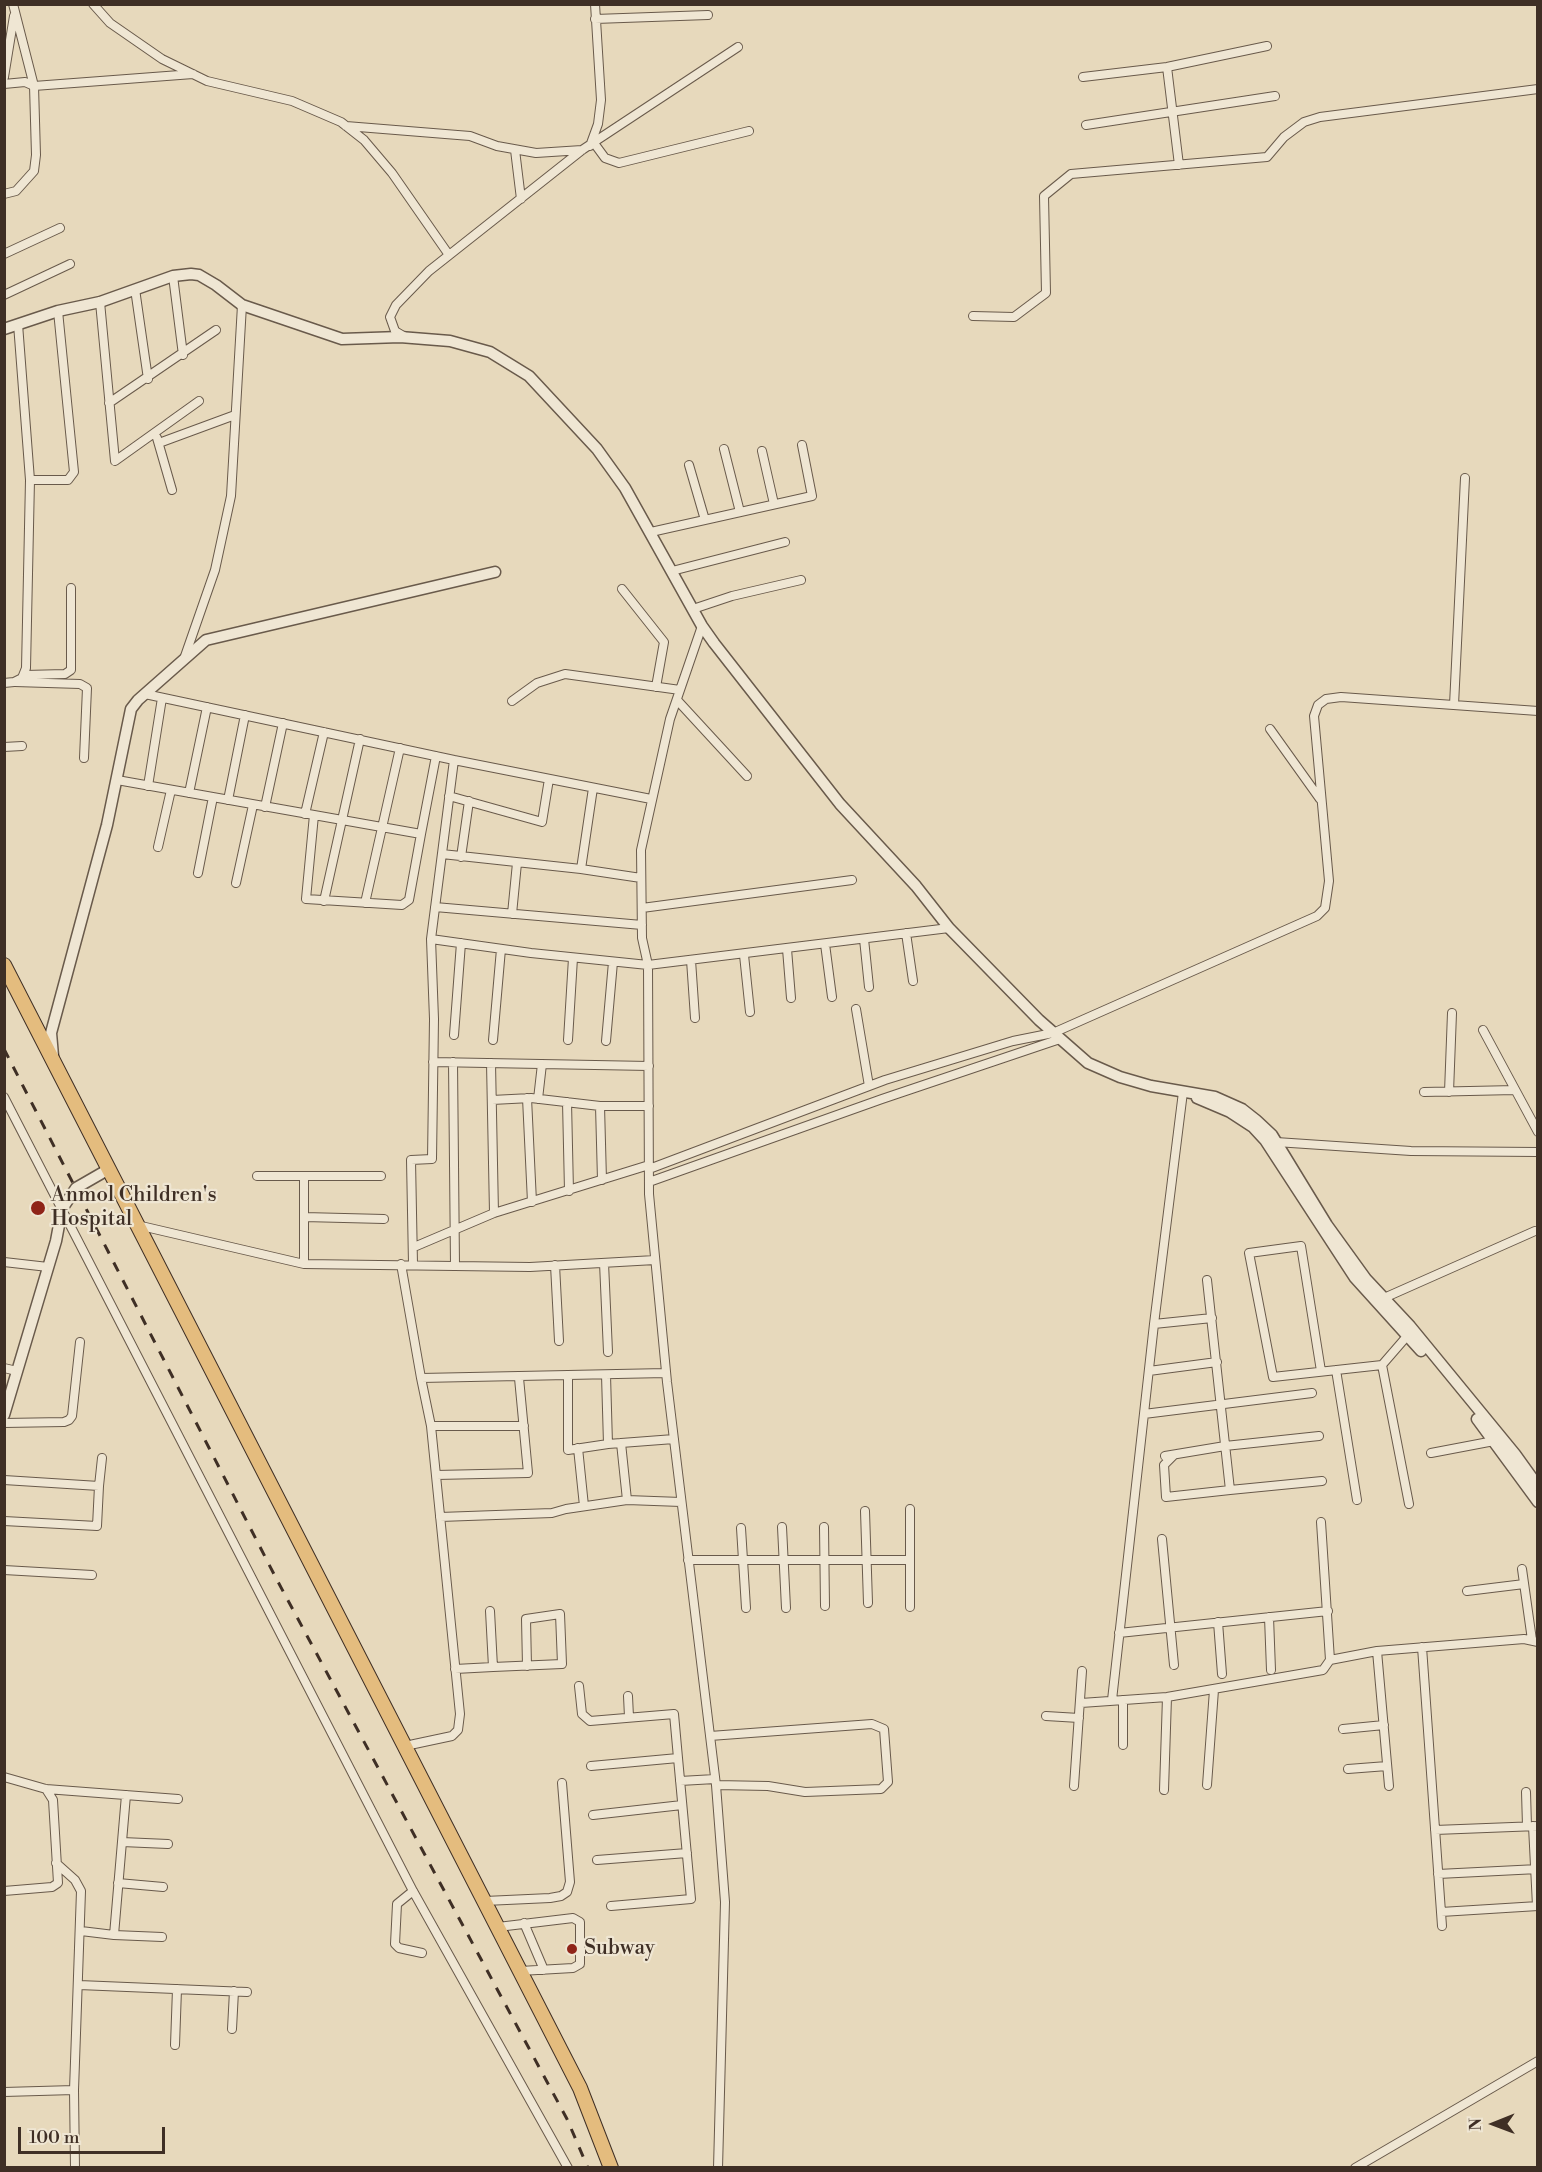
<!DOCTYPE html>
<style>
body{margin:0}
#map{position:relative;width:1542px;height:2172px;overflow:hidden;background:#e7d9bc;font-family:"Libre Bodoni",serif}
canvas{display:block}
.frame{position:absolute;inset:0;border:6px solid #3f2f25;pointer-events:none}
.north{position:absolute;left:1464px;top:2094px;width:60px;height:60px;-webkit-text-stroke:4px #efe6d3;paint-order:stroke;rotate:269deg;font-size:16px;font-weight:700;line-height:24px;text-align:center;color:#3f2f25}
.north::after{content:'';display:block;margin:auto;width:21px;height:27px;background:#3f2f25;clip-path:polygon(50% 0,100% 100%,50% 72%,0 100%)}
.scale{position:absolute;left:18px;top:2127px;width:147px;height:27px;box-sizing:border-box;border:3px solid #3f2f25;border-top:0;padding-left:8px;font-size:18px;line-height:21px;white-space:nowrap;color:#3f2f25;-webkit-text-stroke:4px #efe6d3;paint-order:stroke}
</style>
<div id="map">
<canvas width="1542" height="2172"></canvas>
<div class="frame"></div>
<div class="north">N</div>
<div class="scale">100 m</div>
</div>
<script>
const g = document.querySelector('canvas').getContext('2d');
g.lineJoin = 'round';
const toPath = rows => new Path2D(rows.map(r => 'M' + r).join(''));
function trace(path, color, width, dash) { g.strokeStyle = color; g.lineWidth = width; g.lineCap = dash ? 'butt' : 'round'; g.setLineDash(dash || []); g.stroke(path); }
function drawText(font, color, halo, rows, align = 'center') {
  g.font = font + ' "Libre Bodoni",serif'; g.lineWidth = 4.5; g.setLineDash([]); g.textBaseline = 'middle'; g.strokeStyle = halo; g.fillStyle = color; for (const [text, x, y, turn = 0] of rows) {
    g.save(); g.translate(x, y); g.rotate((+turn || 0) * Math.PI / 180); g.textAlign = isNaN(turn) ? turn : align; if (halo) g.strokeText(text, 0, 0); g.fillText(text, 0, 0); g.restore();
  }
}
const minor = toPath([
 [93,4,110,23,162,59,207,81,292,101,341,122,364,140,392,173,449,255],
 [595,19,708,15],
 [1167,67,1179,165],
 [4,77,14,16],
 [1083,77,1167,67,1267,46],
 [4,84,25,82,34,86,193,74],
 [1086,125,1275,96],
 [346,126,470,136,497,146,536,153,582,150],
 [594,143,605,158,619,163,749,131],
 [590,146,598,124,601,100,595,4],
 [515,150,521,199],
 [4,194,16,191,34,171,36,155,34,86,13,4],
 [4,254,60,228],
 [173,276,183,355],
 [135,289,148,379],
 [4,295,70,264],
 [100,302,115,461,199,401],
 [973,316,1014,317,1046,293,1044,196,1071,174,1267,157,1284,137,1304,122,1320,117,1538,89],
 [405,337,395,331,390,317,396,305,429,271,582,150,738,47],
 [109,403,216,330],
 [157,438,172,490],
 [159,443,235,415],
 [724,449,740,512],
 [762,451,774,504],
 [689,465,705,520],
 [30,480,68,480,74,472,58,311],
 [651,532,812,496,802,445],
 [672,571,785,542],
 [622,589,664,642,656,687],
 [693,609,732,596,801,580],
 [702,626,670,719,641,850,642,938,648,965,649,1194,667,1382,716,1785,725,1902,718,2168],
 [184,659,215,570,231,496,242,305],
 [25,675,65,674,71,670,71,588],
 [15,682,80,684,87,688,84,758],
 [4,683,14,682,22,678,26,668,30,480,18,324],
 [145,694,454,760],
 [677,700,747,776],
 [512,701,537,683,565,674,680,690],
 [1454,705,1465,478],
 [1270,729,1320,799],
 [4,747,22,746],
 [117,780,421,834,409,900,402,905,306,899,314,815],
 [148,786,162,698],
 [593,788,581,869,641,878],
 [189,793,207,707],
 [449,796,542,822,549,779],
 [228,800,245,715],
 [265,807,283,723],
 [305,814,324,732],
 [421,834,436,756],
 [158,847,171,790],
 [442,854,581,869],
 [461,857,469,801],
 [198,873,213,797],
 [236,883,253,805],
 [324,901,360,739],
 [365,903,400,748],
 [435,907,642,925],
 [642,908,852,880],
 [512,914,517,863],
 [906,933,913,981],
 [431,939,454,760,651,799],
 [864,939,869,987],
 [825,944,832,997],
 [787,949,791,998],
 [744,955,750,1012],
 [691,960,695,1018],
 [856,1009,869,1086],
 [1483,1030,1538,1132],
 [454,1035,461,943],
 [493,1040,501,949],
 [568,1040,573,958],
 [606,1041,613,962],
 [433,1062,649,1066],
 [453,1062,455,1265],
 [491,1063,494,1213],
 [1424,1092,1515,1090],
 [1449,1092,1452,1013],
 [4,1097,413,1891,568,2168],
 [527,1098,532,1202],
 [538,1099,542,1064],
 [492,1100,531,1098,600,1106,649,1106],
 [567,1102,569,1191],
 [600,1106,602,1180],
 [1273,1145,1276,1142,1411,1151,1538,1152],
 [649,1169,885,1080,1013,1041,1053,1033,1317,916,1325,908,1329,881,1314,716,1318,705,1326,699,1341,697,1538,711],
 [257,1176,381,1176],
 [649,1182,882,1099,1060,1039],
 [304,1217,384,1219],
 [137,1225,304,1264,530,1267,655,1260],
 [414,1247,494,1213,649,1165],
 [4,1262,48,1267],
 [604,1263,608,1352],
 [304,1264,304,1176],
 [401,1264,421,1378],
 [413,1264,411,1160,432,1159,434,1019,431,939,531,953,648,965,949,928],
 [555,1265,559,1341],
 [1207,1280,1230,1490,1322,1481],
 [1384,1298,1535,1231],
 [1154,1324,1212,1318],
 [1382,1365,1409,1504],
 [4,1368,17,1371],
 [1336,1370,1357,1500],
 [1149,1371,1217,1362],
 [1321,1371,1301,1246,1249,1253,1273,1377,1382,1365,1408,1335],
 [606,1375,608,1444,674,1439],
 [568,1376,568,1450,608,1444],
 [1144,1414,1312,1393],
 [4,1423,64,1422,69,1420,72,1416,80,1342],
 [431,1426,524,1426],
 [621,1443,627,1500],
 [578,1448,584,1506],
 [1431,1453,1494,1441],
 [1174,1455,1164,1465,1166,1497,1230,1490],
 [1165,1456,1225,1446,1319,1436],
 [436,1475,528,1473,519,1378],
 [4,1480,99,1486,97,1526,4,1521],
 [99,1486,102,1458],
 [910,1509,910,1607],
 [865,1511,868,1603],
 [440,1517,552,1513,566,1509,627,1500,681,1502],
 [782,1527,786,1608],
 [824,1527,825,1606],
 [741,1528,746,1608],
 [1162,1539,1174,1665],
 [688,1560,910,1560],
 [1522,1569,1532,1640],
 [4,1570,92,1575],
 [1467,1591,1524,1584],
 [490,1611,493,1667],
 [1269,1617,1271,1670],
 [1218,1622,1222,1674],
 [1119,1633,1328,1611],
 [1422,1647,1442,1926],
 [1377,1651,1389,1786],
 [1330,1660,1377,1651,1524,1639,1538,1642],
 [455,1669,493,1667,562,1664,560,1614,526,1619,527,1666],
 [579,1686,582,1714,590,1721,674,1714,678,1758],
 [628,1696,629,1717],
 [1112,1700,1154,1324,1183,1092],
 [1081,1703,1167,1697,1323,1670,1330,1660,1321,1522],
 [1046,1716,1079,1718],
 [1343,1729,1384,1725],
 [710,1736,872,1724,884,1729,888,1782,881,1789,805,1792,768,1786,716,1785],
 [1123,1745,1123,1700],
 [405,1746,452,1736,458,1730,460,1714,431,1426,421,1378,666,1373],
 [591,1766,678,1758,691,1899,611,1906],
 [1348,1769,1387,1766],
 [4,1777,46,1789,178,1799],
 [680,1781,715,1779],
 [1207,1785,1214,1690],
 [1074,1786,1082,1671],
 [1164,1790,1167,1697],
 [1526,1792,1527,1826],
 [593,1815,682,1805],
 [1533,1826,1537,1906],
 [1435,1830,1538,1826],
 [122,1842,168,1844],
 [597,1860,687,1853],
 [1438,1874,1538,1869],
 [118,1883,163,1887],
 [4,1891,52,1887,58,1883,53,1800,46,1789],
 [413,1891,397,1904,395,1944,399,1948,422,1953],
 [485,1901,550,1898,561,1896,567,1892,570,1882,562,1783],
 [1441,1912,1538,1906],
 [524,1923,544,1970],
 [498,1927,573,1918,580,1922,580,1964,573,1968,520,1971],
 [81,1931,114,1935,126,1795],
 [114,1935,162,1937],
 [79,1985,247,1992],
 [232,2029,234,1991],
 [175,2045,177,1989],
 [74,2090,75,2168],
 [4,2092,74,2090,81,1891,75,1880,56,1863],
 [1355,2168,1538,2061]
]);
const tertiary = toPath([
 [4,329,58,311,100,302,173,276,191,274,199,275,216,285,242,305,342,339,400,337,450,341,490,352,529,376,597,449,625,488,702,626,714,643,840,804,916,886,949,928,1039,1020,1088,1063,1120,1077,1151,1086,1215,1097,1242,1109,1256,1120,1272,1135,1327,1225,1366,1279,1410,1326,1515,1454,1538,1486],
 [53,1056,51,1033,107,825,131,709,138,700,206,640,495,572],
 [1197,1098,1230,1112,1253,1127,1265,1140,1355,1278,1421,1351],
 [4,1415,56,1241,62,1209,76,1188,109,1169],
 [1477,1419,1538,1502]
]);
const primary = toPath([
 [4,965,580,2088,611,2168]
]);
const rail = toPath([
 [4,1049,277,1580,567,2119,588,2168]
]);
const markers = [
 [38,1208,8,"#8f2418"],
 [572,1949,6,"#8f2418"]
];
const poiNames = [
 ["Anmol Children's",51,1196],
 ["Hospital",51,1220],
 ["Subway",584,1949]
];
trace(minor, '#695a4b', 10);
trace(tertiary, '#695a4b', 13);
trace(primary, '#3f2f25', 16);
trace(minor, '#efe6d3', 8);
trace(tertiary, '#efe6d3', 10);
trace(primary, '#e4bc7e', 14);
trace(rail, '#3f2f25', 3, [10, 10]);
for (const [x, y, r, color] of markers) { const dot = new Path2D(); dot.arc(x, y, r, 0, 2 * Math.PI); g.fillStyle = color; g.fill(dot); trace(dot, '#efe6d3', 2); }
drawText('21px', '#3f2f25', '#efe6d3', poiNames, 'left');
</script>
